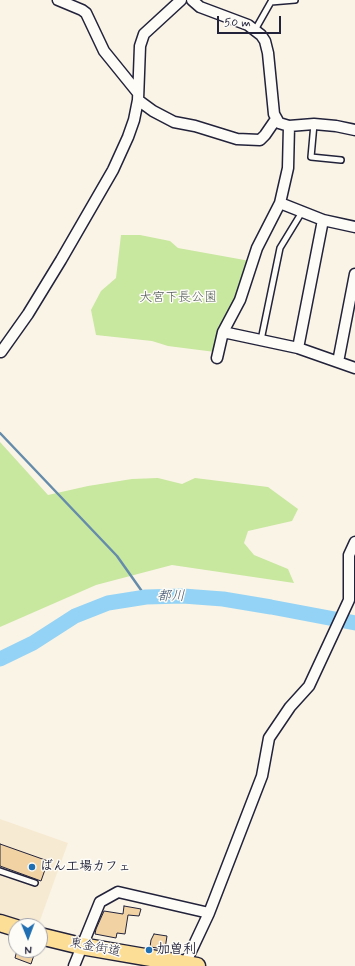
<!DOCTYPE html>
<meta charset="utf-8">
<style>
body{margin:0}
#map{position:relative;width:355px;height:966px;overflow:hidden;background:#faf4e6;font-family:Mynerve,sans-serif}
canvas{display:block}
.north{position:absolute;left:8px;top:918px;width:40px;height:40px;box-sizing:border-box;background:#fdfcf7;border:1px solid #a5a5ac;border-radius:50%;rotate:179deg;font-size:11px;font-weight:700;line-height:16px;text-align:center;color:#22223b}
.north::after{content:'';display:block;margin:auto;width:14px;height:18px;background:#1f6fb2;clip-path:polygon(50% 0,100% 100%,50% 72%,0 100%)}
.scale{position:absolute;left:217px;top:16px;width:64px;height:18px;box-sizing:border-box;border:2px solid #22223b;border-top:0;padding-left:5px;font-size:12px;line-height:14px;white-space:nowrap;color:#22223b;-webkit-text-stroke:3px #fdfcf7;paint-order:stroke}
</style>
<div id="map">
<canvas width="355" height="966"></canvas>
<div class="north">N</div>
<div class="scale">50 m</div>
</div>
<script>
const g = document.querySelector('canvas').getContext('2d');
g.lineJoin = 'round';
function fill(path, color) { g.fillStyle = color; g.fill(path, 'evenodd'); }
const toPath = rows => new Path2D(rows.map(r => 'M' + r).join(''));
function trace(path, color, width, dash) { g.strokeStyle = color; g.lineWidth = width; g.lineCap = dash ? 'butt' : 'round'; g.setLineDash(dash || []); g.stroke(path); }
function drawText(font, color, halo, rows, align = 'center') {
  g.font = font + ' Mynerve,"Klee One",sans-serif'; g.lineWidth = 3; g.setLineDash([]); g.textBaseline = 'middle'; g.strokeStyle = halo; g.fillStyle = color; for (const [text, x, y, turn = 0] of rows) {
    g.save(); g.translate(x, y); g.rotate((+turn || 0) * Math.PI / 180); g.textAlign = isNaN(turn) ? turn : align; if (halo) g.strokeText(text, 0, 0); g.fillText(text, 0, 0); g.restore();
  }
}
const built = toPath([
 [0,819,68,843,38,926,26,926,0,917]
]);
const green = toPath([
 [121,235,140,235,170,241,178,248,250,261,239,296,220,325,215,352,168,346,152,341,96,335,91,310,101,291,116,278],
 [0,442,48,495,88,486,132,479,158,478,182,484,195,478,268,487,298,509,292,521,248,531,244,543,254,555,288,569,294,583,172,565,96,585,0,627]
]);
const stream = toPath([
 [0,433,117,556,146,597]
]);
const river = toPath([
 [0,659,33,643,75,616,108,603,146,597,183,596,223,599,271,607,355,623]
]);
const building = toPath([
 [0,844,48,861,41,881,0,866,0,844],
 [124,906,141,909,139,916,128,915,125,934,117,933,116,938,95,934,96,929,104,911,123,914,124,906],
 [154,934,167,936,165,949,150,947,151,940,154,934],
 [17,950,34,955,31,964,15,958,17,950]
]);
const service = toPath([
 [271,2,295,0],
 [255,30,272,0],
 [314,124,311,157,341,160],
 [261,340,280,248,302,212],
 [0,871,35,883]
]);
const minor = toPath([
 [58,0,82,10,86,13,104,51,138,93],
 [192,0,200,7,248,25,261,35,265,41,268,53,274,114,279,123,289,126,314,124,336,126,355,130],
 [138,100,153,111,174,122,195,126,237,139,260,140,265,135,276,119],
 [280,203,323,220,355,227],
 [223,332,298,348,355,368],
 [298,348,323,220],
 [1,352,28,314,61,260,113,170,128,137,134,120,138,100,140,46,144,34,181,0],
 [217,358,223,332,240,300,257,248,280,203,288,168,289,126],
 [338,362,355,274],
 [185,964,209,913,262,776,269,738,290,707,309,686,349,600,349,555,355,542],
 [74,966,100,902,118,892,209,913]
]);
const trunk = toPath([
 [0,923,16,928],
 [40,936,81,946,197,966]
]);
const markers = [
 [32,867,4,"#1f6fb2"],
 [149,950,4,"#1f6fb2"]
];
const parkNames = [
 ["大宮下長公園",178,298]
];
const poiNames = [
 ["ばん工場カフェ",40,867],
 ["加曽利",157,950]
];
const streetNames = [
 ["東金街道",95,948,11]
];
const waterNames = [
 ["都川",171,597]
];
fill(built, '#f7ead2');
fill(green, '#c8e79f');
trace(stream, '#668cab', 2.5);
trace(river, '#94d3f5', 15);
fill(building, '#f0d2a3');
trace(building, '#22223b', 1);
trace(service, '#22223b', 8);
trace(minor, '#22223b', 13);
trace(trunk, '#22223b', 19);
trace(service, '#fdfcf7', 5);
trace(minor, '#fdfcf7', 10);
trace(trunk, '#fdde96', 16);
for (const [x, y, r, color] of markers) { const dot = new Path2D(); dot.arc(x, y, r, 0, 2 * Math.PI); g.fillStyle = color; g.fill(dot); trace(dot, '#fdfcf7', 1.5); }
drawText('13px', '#545d59', '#fdfcf7', parkNames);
drawText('bold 13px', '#22223b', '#fdfcf7', poiNames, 'left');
drawText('13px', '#22223b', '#fdfcf7', streetNames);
drawText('italic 14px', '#445773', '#fdfcf7', waterNames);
</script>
